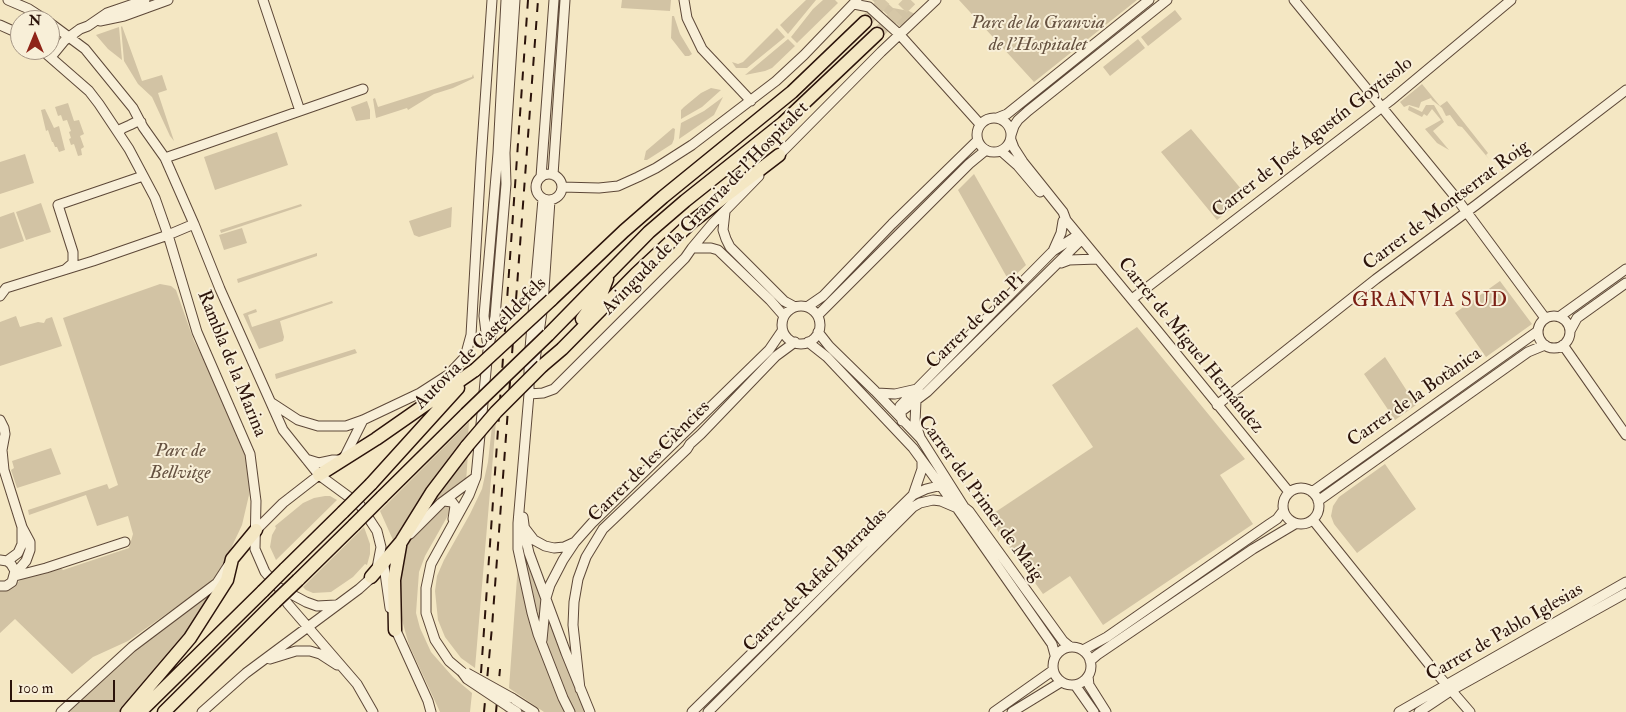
<!DOCTYPE html>
<meta charset="utf-8">
<style>
body{margin:0}
#map{position:relative;width:1626px;height:712px;overflow:hidden;background:#f4e7c3;font-family:"IM FELL Double Pica",serif}
canvas{display:block}
.north{position:absolute;left:10px;top:10px;width:50px;height:50px;box-sizing:border-box;background:#f8efd8;border:1px solid #a69786;border-radius:50%;rotate:0deg;font-size:14px;font-weight:700;line-height:20px;text-align:center;color:#2b130a}
.north::after{content:'';display:block;margin:auto;width:18px;height:22px;background:#8f2418;clip-path:polygon(50% 0,100% 100%,50% 72%,0 100%)}
.scale{position:absolute;left:10px;top:680px;width:105px;height:22px;box-sizing:border-box;border:2px solid #2b130a;border-top:0;padding-left:6px;font-size:15px;line-height:18px;white-space:nowrap;color:#2b130a;-webkit-text-stroke:4px #f8efd8;paint-order:stroke}
</style>
<div id="map">
<canvas width="1626" height="712"></canvas>
<div class="north">N</div>
<div class="scale">100 m</div>
</div>
<script>
const g = document.querySelector('canvas').getContext('2d');
g.lineJoin = 'round';
function fill(path, color) { g.fillStyle = color; g.fill(path, 'evenodd'); }
const toPath = rows => new Path2D(rows.map(r => 'M' + r).join(''));
function trace(path, color, width, dash) { g.strokeStyle = color; g.lineWidth = width; g.lineCap = dash ? 'butt' : 'round'; g.setLineDash(dash || []); g.stroke(path); }
function drawText(font, color, halo, rows, align = 'center') {
  g.font = font + ' "IM FELL Double Pica",serif'; g.lineWidth = 4; g.setLineDash([]); g.textBaseline = 'middle'; g.strokeStyle = halo; g.fillStyle = color; for (const [text, x, y, turn = 0] of rows) {
    g.save(); g.translate(x, y); g.rotate((+turn || 0) * Math.PI / 180); g.textAlign = isNaN(turn) ? turn : align; if (halo) g.strokeText(text, 0, 0); g.fillText(text, 0, 0); g.restore();
  }
}
const green = toPath([
 [622,0,671,0,670,11,621,8],
 [806,0,816,0,788,34,780,25],
 [823,0,835,0,838,3,797,43,791,37,813,9],
 [872,0,884,0,893,8,909,11,915,14,904,25,899,26],
 [959,0,1137,0,1034,82],
 [1175,10,1182,19,1148,46,1141,37],
 [672,16,674,16,680,34,692,54,689,56,685,56,671,38],
 [122,26,142,81,162,75,167,90,158,93,174,141,170,136,152,97,138,84,124,61,121,27],
 [119,27,122,60,108,49,96,35],
 [777,28,785,37,747,68,736,68,732,62,738,64,743,62],
 [788,39,795,46,772,68,765,71,745,75],
 [1138,39,1145,48,1110,76,1103,67],
 [473,74,474,78,453,88,434,94,408,110,407,108,376,118,373,99,375,98,378,107,472,77],
 [1422,84,1440,106,1447,101,1488,153,1486,155,1489,159,1462,127,1458,126,1450,115,1446,116,1442,108,1432,100,1431,98,1421,102,1419,108,1409,105,1404,107,1400,102],
 [711,88,721,90,702,107,681,119,681,110,684,107,701,93],
 [723,97,714,115,679,139,681,123,704,111],
 [367,101,370,110,370,119,356,121,351,107],
 [68,103,74,121,79,120,84,134,80,136,84,147,81,149,82,155,78,156,74,144,71,145,69,139,71,138,69,132,71,131,67,120,63,121,61,115,58,116,55,107],
 [1426,105,1434,105,1444,122,1433,131,1449,150,1437,143,1425,129,1441,120,1432,109,1427,116,1424,114,1422,117,1408,110,1409,106,1422,112],
 [45,109,54,128,59,126,65,150,59,152,57,147,55,147,53,142,52,142,48,130,46,131,41,110],
 [673,128,675,129,674,139,672,144,647,160,644,160,646,151],
 [1191,129,1247,196,1217,220,1161,152],
 [277,132,288,165,215,190,204,157],
 [25,154,34,183,0,194,0,162],
 [963,161,965,163,830,298,827,296],
 [974,174,1026,265,1009,281,958,190],
 [41,203,51,232,26,240,16,212],
 [301,204,302,206,221,233,220,230],
 [452,207,451,227,419,237,414,235,409,221],
 [14,212,24,241,0,249,0,217],
 [242,228,247,243,224,250,219,235],
 [317,253,317,256,238,283,237,279],
 [1500,281,1532,324,1486,357,1455,313],
 [160,284,171,286,176,290,194,341,230,410,245,444,249,470,249,495,242,525,219,574,196,593,128,641,93,657,72,674,15,619,0,633,0,589,10,587,24,578,60,567,63,570,129,548,133,534,128,516,97,526,86,495,29,515,28,510,107,484,109,489,118,485,63,318],
 [332,301,333,303,280,321,284,337,283,341,259,349,243,314,256,309,257,312,248,315,252,327],
 [16,316,20,327,38,322,44,323,46,319,52,317,62,346,0,366,0,322],
 [1137,327,1245,459,1220,475,1253,524,1103,625,1070,576,1043,594,988,517,1093,447,1052,385],
 [355,349,357,353,276,379,275,374],
 [1385,357,1416,405,1395,420,1364,374],
 [496,421,475,668,461,658,445,637,438,620,435,591,437,576,444,560,470,514,482,489,488,462,492,426],
 [469,422,468,437,393,540,380,511],
 [51,448,61,474,17,488,11,470,14,468,12,461],
 [468,453,466,482,414,528,444,485],
 [1385,464,1416,509,1357,553,1334,524,1331,516,1333,506,1339,497],
 [325,496,330,496,337,500,276,560,270,547,272,535,276,528,275,526,303,503,314,498],
 [443,505,449,506,451,510,425,556,419,572,416,613,420,628,431,652,453,677,472,693,470,712,440,712,409,645,400,613,397,590,406,544],
 [364,527,370,544,370,554,367,565,365,564,353,577,331,592,313,593,306,590,303,587],
 [522,527,544,598,541,630,521,560],
 [518,564,567,712,544,712,509,688],
 [210,594,186,633,128,704,119,712,67,712,137,645],
 [547,609,585,712,572,712,545,645]
]);
const highwayTunnel = toPath([
 [865,22,885,0],
 [877,34,911,0]
]);
const minor = toPath([
 [8,0,29,9,46,20],
 [263,0,300,111],
 [684,0,687,18,702,49,751,101],
 [1294,0,1457,199,1545,318],
 [854,4,869,7,900,35,979,123],
 [100,21,124,16,168,0],
 [50,23,85,49,133,108,143,127,165,158,194,224,220,289,283,430,319,475,360,505,377,531,381,547,377,568,369,580,359,589,246,673,202,712],
 [0,25,20,34],
 [42,50,89,91,99,104,129,149,155,198,168,235,197,332,250,454,256,501,255,549,265,572,278,587,306,602,317,606,336,605],
 [51,57,65,40,80,29,88,26,107,13,145,0],
 '977 135a17 17 0 1 1 34 0a17 17 0 1 1-34 0Z',
 [997,118,1007,114,1149,0],
 [119,134,121,129,130,125,136,122,141,122],
 [1011,135,1014,126,1018,120,1028,111,1167,0],
 [1011,140,1014,148,1023,162,1063,212,1066,220,1157,330,1289,492],
 [1001,151,1018,166,1040,192],
 [165,158,363,89],
 [775,159,881,52,936,0],
 '536 187a13 13 0 1 1 26 0a13 13 0 1 1-26 0Z',
 [553,175,565,0],
 [541,177,554,0],
 [562,187,599,188,618,186,638,177,656,168,692,145,776,81,804,55,857,0],
 [543,199,529,360,529,394,518,523,518,549,532,613,538,634,563,698,570,712],
 [725,212,723,230,726,239,730,247,784,301,795,307],
 [692,248,711,248,718,250,770,300,784,316],
 [1053,251,1061,233,1063,221],
 [1061,263,1069,260,1098,259],
 [66,269,73,263,73,252,58,205,143,176],
 [0,296,6,288,93,261,168,235,194,224],
 [1132,299,1390,101,1511,0],
 '782 325a19 19 0 1 1 38 0a19 19 0 1 1-38 0Z',
 [807,307,823,296,892,224,977,141],
 [818,315,969,164,986,150],
 '1538 332a16 16 0 1 1 32 0a16 16 0 1 1-32 0Z',
 [1559,317,1626,269],
 [1570,331,1577,318,1626,283],
 [818,332,829,346,875,391,921,439,964,507,969,511,1063,641,1069,646],
 [487,341,484,316,498,153,506,0],
 [808,342,827,357,913,448,957,508,1052,644,1055,655],
 [1563,345,1626,435],
 [530,369,535,360,543,305,550,200],
 [877,393,895,394,917,389],
 [529,394,543,393,554,389,685,258,692,248,713,223,759,176],
 [916,401,915,422,920,437],
 [272,403,298,420,318,426,346,426,363,420,420,393,448,375,465,357,471,335,481,160,492,0],
 [1217,405,1376,279,1476,205,1626,90],
 [900,410,903,410,927,392,1081,240],
 [0,420,4,428,5,434,2,450,4,470,22,527,30,542,30,550,26,561,19,569,15,571],
 [902,421,900,406,1053,251,1078,235],
 [306,459,319,463,333,460,343,460,363,420],
 '1283 506a18 18 0 1 1 36 0a18 18 0 1 1-36 0Z',
 [1312,492,1538,331],
 [913,495,926,489,938,486,944,488],
 [444,501,452,502,455,506,453,519],
 [1318,501,1528,352,1545,345],
 [523,517,526,540,529,553,566,653,590,712],
 [1313,520,1432,668,1470,712],
 [524,527,534,540,545,546,554,548,564,547,575,542],
 [256,530,283,503,319,475],
 [410,534,441,503,476,477],
 [383,559,390,608],
 [0,560,7,561,11,564,15,571,12,582,6,586,0,586],
 [7,561,18,553,22,544,22,528],
 [15,576,46,568,125,542],
 [280,592,288,604,357,684,373,712],
 [394,626,428,701,431,712],
 [542,640,546,598,550,585,563,560,575,542,592,523,769,350,782,331],
 '1053 666a19 19 0 1 1 38 0a19 19 0 1 1-38 0Z',
 [1083,650,1107,637,1268,525,1277,519,1283,511],
 [270,659,296,651,310,651,320,654,337,665],
 [1090,661,1097,655,1253,549,1295,524],
 [462,672,449,661,435,640,426,613,426,588,431,564,469,495,476,477,488,350,495,317,506,184,505,153,515,0],
 [1088,676,1089,685,1106,712],
 [1075,685,1094,712],
 [580,689,573,625,574,602,578,579,586,557,603,529,687,449,690,444,701,434,776,356,795,342],
 [512,698,534,712],
 [509,707,517,712],
 [61,712,132,647,217,583,228,566],
 [692,712,913,495,922,469,922,461],
 [708,712,913,507,920,503,933,500,941,501,955,507],
 [994,712,1052,671],
 [1012,712,1061,682],
 [1399,712,1626,582],
 [1419,712,1452,690,1626,593]
]);
const highway = toPath([
 [551,300,624,231,663,197,792,92,865,22],
 [582,319,602,292,607,279],
 [548,335,649,232,685,201,783,123,877,34],
 [542,366,562,349,636,274,693,221,779,155],
 [319,475,376,439,475,370],
 [371,484,458,388],
 [382,497,466,414],
 [285,569,343,512],
 [371,577,401,542,432,492,467,446],
 [298,580,354,525],
 [395,630,394,580,400,546],
 [127,712,190,638,227,580,232,559,256,530],
 [140,712,263,591],
 [164,712,275,602]
]);
const rail = toPath([
 [481,673,528,0],
 [484,712,492,627,538,0],
 [496,712,500,669]
]);
const minorBridge = toPath([
 [462,672,467,679,509,707],
 [467,673,512,698]
]);
const highwayBridge = toPath([
 [475,370,551,300],
 [466,414,548,335],
 [467,446,496,412,542,366],
 [343,512,371,484],
 [354,525,382,497],
 [263,591,285,569],
 [275,602,298,580]
]);
const parkNames = [
 ["Parc de la Granvia",1038,24],
 ["de l'Hospitalet",1038,46],
 ["Parc de",180,452],
 ["Bellvitge",180,474]
];
const streetNames = [
 ["Carrer de José Agustín Goytisolo",1313,138,-38],
 ["Carrer de Montserrat Roig",1447,206,-37],
 ["Avinguda de la Granvia de l'Hospitalet",706,209,-46],
 ["Carrer de Can Pi",976,322,-44],
 ["Autovia de Castelldefels",481,344,-45],
 ["Carrer de Miguel Hernández",1190,346,51],
 ["Rambla de la Marina",231,364,68],
 ["Carrer de la Botànica",1415,398,-35],
 ["Carrer de les Ciències",650,462,-45],
 ["Carrer del Primer de Maig",980,499,54],
 ["Carrer de Rafael Barradas",816,581,-45],
 ["Carrer de Pablo Iglesias",1505,633,-30]
];
const neighbourhoodNames = [
 ["GRANVIA SUD",1430,302]
];
fill(green, '#d2c3a4');
trace(highwayTunnel, '#d6c7a7', 12, [12, 6]);
trace(minor, '#5d4838', 11);
trace(highway, '#2b130a', 15);
trace(minor, '#f8efd8', 9);
trace(highway, '#f4e7c3', 12);
trace(rail, '#2b130a', 2, [9, 9]);
trace(minorBridge, '#5d4838', 11, []);
trace(highwayBridge, '#2b130a', 15, []);
trace(minorBridge, '#f8efd8', 9);
trace(highwayBridge, '#f4e7c3', 12);
drawText('italic 19px', '#655140', '#f8efd8', parkNames);
drawText('19px', '#2b130a', '#f8efd8', streetNames);
g.letterSpacing = '1px';
drawText('20px', '#7a1f14', '#f8efd8', neighbourhoodNames);
g.letterSpacing = '0px';
</script>
